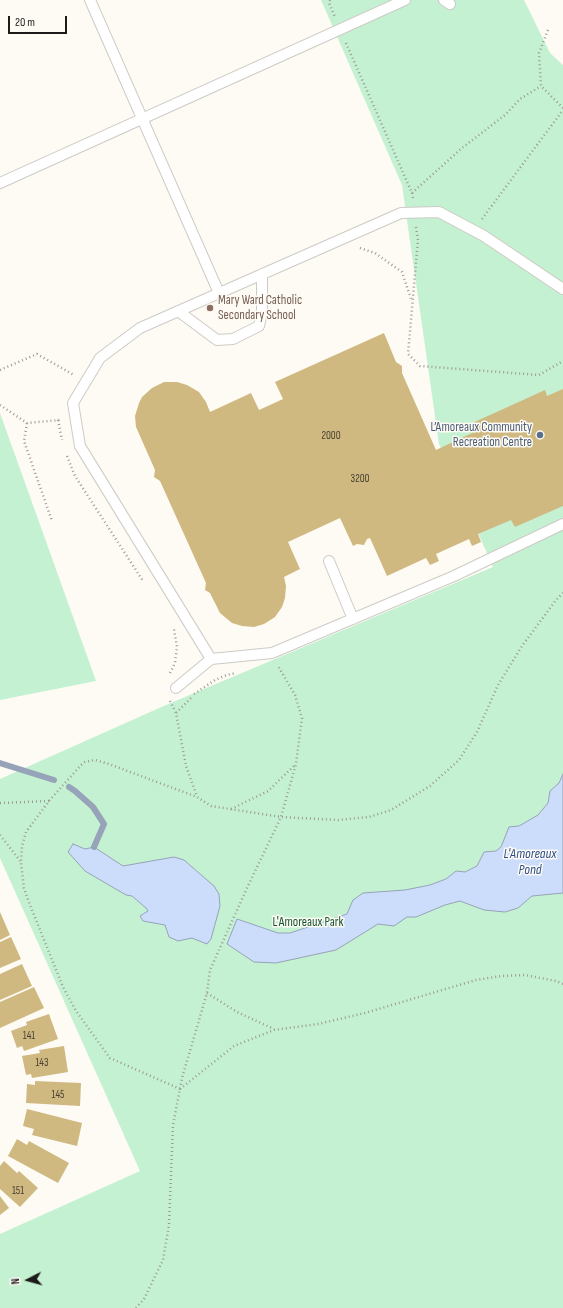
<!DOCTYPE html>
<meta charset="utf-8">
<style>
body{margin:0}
#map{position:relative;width:563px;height:1308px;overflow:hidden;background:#fdfbf4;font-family:"Sofia Sans Condensed",sans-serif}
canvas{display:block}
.north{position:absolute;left:8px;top:1260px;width:40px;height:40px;-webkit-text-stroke:3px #fdfbf4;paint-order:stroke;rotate:264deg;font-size:11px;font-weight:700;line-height:16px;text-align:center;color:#1c1b19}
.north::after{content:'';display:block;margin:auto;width:14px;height:18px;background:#1c1b19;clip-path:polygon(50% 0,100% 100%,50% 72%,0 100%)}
.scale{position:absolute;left:8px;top:16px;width:59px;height:18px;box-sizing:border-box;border:2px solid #1c1b19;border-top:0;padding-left:5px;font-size:12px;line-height:14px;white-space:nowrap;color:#1c1b19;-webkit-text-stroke:3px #fdfbf4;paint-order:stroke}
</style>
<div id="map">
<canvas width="563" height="1308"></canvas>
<div class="north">N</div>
<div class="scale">20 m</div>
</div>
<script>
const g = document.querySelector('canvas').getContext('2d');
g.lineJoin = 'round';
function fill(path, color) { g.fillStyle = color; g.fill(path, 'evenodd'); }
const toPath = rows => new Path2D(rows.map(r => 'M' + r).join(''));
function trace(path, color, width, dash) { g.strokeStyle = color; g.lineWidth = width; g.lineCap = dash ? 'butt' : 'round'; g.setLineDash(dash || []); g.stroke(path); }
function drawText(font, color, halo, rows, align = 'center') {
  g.font = font + ' "Sofia Sans Condensed",sans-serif'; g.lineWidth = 3; g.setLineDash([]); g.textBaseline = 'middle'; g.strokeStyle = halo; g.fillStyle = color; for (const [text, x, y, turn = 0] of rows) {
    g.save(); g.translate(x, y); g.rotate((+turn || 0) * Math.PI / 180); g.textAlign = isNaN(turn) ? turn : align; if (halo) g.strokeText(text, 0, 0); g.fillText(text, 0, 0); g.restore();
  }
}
const green = toPath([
 [321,0,524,0,550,53,563,65,563,1308,0,1308,0,1234,140,1171,0,858,0,779,166,705,493,567,439,444,402,185],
 [0,413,96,681,0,700]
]);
const water = toPath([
 [563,774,563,893,532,896,518,908,505,912,484,910,460,901,445,905,416,917,407,917,394,926,378,924,336,950,276,963,254,962,227,944,237,919,278,933,290,933,347,914,353,900,363,893,405,890,430,885,446,879,456,871,465,872,477,866,484,852,496,851,501,847,509,827,519,826,538,815,548,803,550,791,559,783,563,774],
 [73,844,85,849,94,847,123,866,174,857,184,860,214,886,219,894,220,906,211,939,207,944,192,938,178,941,169,937,165,925,143,921,140,916,148,911,146,908,132,896,126,895,85,871,68,852,73,844]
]);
const stream = toPath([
 [0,763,54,780],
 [69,787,75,791,93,807,104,824,94,847]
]);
const building = toPath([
 [384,333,396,362,402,366,402,373,436,450,472,433,468,425,545,390,547,396,563,389,563,506,515,527,511,520,478,534,481,542,472,546,469,539,436,554,439,561,430,565,426,558,387,576,370,538,367,539,364,545,357,544,353,546,340,518,288,542,300,569,284,577,286,586,285,598,282,607,275,617,264,624,254,627,242,626,232,623,220,613,210,593,205,590,206,583,160,481,154,477,155,470,136,427,135,416,139,403,142,397,152,388,164,382,177,382,187,385,199,392,206,402,210,412,251,393,259,410,283,399,275,382],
 [0,912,10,935,0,940],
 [11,937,21,959,0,968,0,942],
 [22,964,32,986,0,1000,0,974],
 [34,987,44,1008,0,1028,0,1002],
 [49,1014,58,1039,24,1051,22,1046,17,1048,11,1031,27,1025,26,1022],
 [64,1046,68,1072,32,1078,31,1074,26,1075,22,1056,40,1053,39,1050],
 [35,1081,81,1083,80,1106,26,1103,27,1084,35,1085],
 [27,1109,82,1123,77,1146,32,1135,34,1129,23,1126],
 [17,1139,27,1145,29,1141,69,1163,58,1183,8,1156],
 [4,1161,17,1173,19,1171,38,1188,20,1207,0,1189,0,1166],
 [0,1196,9,1208,0,1215]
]);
const path = toPath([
 [330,0,329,3,335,17],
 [548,30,539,53,541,86,563,108],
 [346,43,412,193,413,198],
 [412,193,462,148,505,115,520,99,541,86],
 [482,219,563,110],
 [416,227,418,240,408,354,420,366,539,375,563,361],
 [360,248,375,253,402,272,411,299],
 [0,370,37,354,74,375],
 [0,405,27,423,60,420],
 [58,420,62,440],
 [27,423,24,441,52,521],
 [67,456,75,476,143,581],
 [170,673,175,663,177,647,174,629],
 [194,694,215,680,227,675,236,673],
 [191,698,176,713,186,766,197,796],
 [170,701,176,713],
 [0,803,49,801],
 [231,809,268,791,295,765],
 [0,835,21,862],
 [207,993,237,1012,274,1029],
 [180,1089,110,1058,76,1011,63,987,28,900,24,888,21,863,22,846,26,832,49,801,81,765,85,762,95,760,109,764,197,797,211,806,230,809,281,817,338,820,369,817,391,810,430,786,459,760,477,732,498,685,522,646,556,600,563,593],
 [180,1089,234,1046,274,1030,318,1024,365,1013,476,980,501,976,525,975,556,981,563,984],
 [136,1308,144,1299,163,1260,169,1225,173,1125,182,1078,207,993,210,970,247,888,281,817,296,764,302,718,295,695,278,666]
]);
const lane = toPath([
 [90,0,219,293],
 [444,0,450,4],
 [0,183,405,0],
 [563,289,484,236,439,212,401,213,140,328,100,358,73,403,80,446,211,659,272,653,454,576,563,524],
 [178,311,217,340,233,339,259,326,262,313,262,274],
 [329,561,353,619],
 [176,688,211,659]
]);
const markers = [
 [210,308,4,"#8d6e63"],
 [540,435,4,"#5c6f8a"]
];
const numberNames = [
 ["2000",331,436],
 ["3200",360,479],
 ["141",29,1036],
 ["143",42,1063],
 ["145",58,1095],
 ["151",18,1191]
];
const educationNames = [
 ["Mary Ward Catholic",218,301],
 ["Secondary School",218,316]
];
const serviceNames = [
 ["L’Amoreaux Community",532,428],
 ["Recreation Centre",532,443]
];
const parkNames = [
 ["L'Amoreaux Park",308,923]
];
const waterNames = [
 ["L'Amoreaux",530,854],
 ["Pond",530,870]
];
fill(green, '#c4f1d1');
fill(water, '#ccddfc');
trace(water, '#97a3b8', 1);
trace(stream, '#97a3b8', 6);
fill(building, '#d0b981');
trace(lane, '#cdcbc5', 12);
trace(path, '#9c9a96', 2.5, [1, 3]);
trace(lane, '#fff', 10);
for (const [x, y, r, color] of markers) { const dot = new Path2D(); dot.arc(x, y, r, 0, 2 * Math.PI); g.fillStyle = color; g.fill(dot); trace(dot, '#fdfbf4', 1.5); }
drawText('11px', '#494233', null, numberNames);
drawText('13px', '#785e54', '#fdfbf4', educationNames, 'left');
drawText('13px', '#4e5e75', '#fdfbf4', serviceNames, 'right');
drawText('13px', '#155431', '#fdfbf4', parkNames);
drawText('italic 14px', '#2e4e8a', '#fdfbf4', waterNames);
</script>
